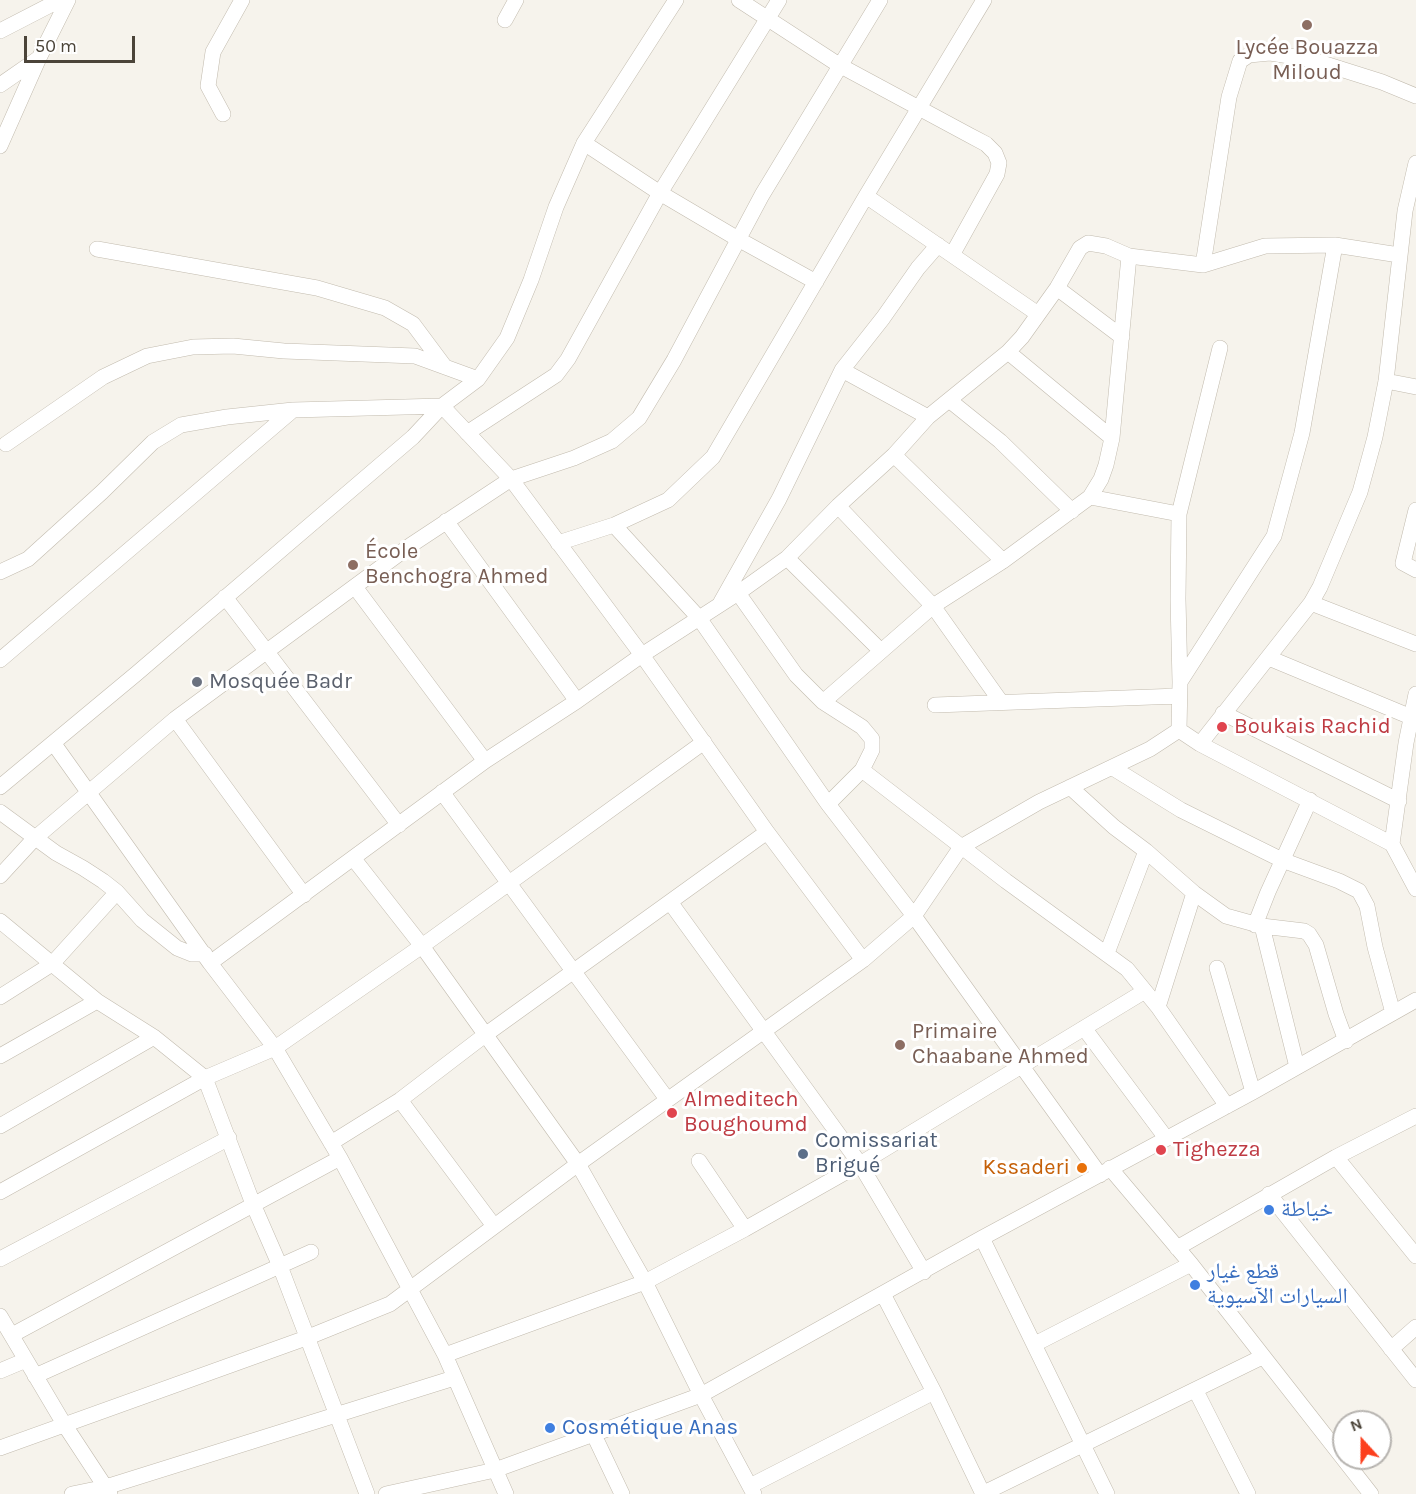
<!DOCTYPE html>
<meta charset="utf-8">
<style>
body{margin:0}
#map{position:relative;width:1416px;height:1494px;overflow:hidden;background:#f6f3ec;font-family:Karla,sans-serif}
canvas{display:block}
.north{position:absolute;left:1332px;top:1410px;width:60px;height:60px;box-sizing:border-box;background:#fff;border:2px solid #b7b4b0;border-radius:50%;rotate:339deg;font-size:16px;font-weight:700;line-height:24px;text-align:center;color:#4b4439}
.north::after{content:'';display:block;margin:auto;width:21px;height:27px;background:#fc3f1d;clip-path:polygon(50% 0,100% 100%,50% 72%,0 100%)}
.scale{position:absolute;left:24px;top:36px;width:111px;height:27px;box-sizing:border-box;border:3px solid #4b4439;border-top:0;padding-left:8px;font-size:18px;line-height:21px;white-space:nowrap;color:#4b4439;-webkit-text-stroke:4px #fff;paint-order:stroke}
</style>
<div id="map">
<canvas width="1416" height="1494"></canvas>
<div class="north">N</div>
<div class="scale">50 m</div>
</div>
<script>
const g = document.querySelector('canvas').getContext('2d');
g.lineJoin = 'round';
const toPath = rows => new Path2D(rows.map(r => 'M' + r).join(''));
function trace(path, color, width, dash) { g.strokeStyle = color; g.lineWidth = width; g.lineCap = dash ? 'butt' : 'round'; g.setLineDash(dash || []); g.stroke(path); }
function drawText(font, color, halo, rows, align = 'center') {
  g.font = font + ' Karla,"Noto Naskh Arabic",sans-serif'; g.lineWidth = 6; g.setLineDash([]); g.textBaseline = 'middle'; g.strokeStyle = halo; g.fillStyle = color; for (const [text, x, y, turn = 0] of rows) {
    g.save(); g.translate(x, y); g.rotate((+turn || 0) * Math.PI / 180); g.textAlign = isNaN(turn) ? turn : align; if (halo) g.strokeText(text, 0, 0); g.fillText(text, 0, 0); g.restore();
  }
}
const minor = toPath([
 [739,0,839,65,969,135,986,144,995,153,999,163,997,174,952,255],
 [505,20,516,0],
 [0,31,60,0],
 [0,85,39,58],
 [223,114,208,86,213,52,242,0],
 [584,143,660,193,738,239,816,282],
 [0,146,39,58,68,0],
 [866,196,1038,314],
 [97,249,317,288,385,308,413,324,445,367],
 [1203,265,1229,97,1240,61,1249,55,1270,53,1309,59,1382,82,1416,96],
 [1057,288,1122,337],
 [1220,348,1179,514,1178,599,1180,682,1179,730,1200,744,1392,844,1416,889],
 [1008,352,1112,438],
 [842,370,928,417],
 [1386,381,1416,387],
 [949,400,1000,441,1072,511],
 [467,433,556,375,568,359,660,193,779,0],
 [6,444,103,377,147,356,193,347,233,346,284,351,415,356,478,379],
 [894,455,1003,561],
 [1090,497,1179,514],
 [838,506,933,606,1001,702],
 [1416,510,1403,563,1416,570],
 [446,521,577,701],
 [614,525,699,618,828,804,914,916,1100,1175],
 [558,543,614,525,668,500,713,457,866,196,984,0],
 [787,558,881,651],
 [0,572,28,559,102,492,153,442,181,425,227,417,293,410,442,406,511,479,642,655,767,832,863,960],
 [355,587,485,761],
 [738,593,796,675,823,702,862,727,872,739,872,750,862,770,828,804],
 [225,597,399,825],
 [721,602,779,499,842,370,883,318,918,268,938,245],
 [1311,603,1416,644],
 [1269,658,1411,717],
 [0,660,293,410],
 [1180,682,1274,536,1302,433,1335,245],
 [823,702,933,606,1003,561,1090,497,1101,479,1106,465,1112,438,1129,256],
 [935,705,1179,696],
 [1223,713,1399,801],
 [175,719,304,895],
 [54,744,210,963,275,1048,340,1158,445,1355,506,1494],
 [1200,744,1311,603,1320,587,1360,492,1375,437,1386,381,1405,211,1416,163],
 [1113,768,1181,810,1282,860,1339,881,1359,891,1367,906,1375,947,1393,1013],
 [862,770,1006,881,1127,969,1158,1007,1227,1106],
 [0,787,136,674,413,437,442,406,478,379,507,338,531,280,556,207,584,143,676,0],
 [1070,787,1114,827,1146,851,1194,893,1226,916,1262,926,1304,931,1309,934,1316,945,1336,1014,1346,1041],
 [442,792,667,1099],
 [0,812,56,853,83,868,103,881,117,892,142,920,177,948,192,954,205,954],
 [1392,844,1406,743,1416,694],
 [353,858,422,946,578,1164,645,1282,701,1395,754,1494],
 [0,876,34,839,175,719,411,545,511,479,574,458,612,441,639,418,674,360,762,195,880,0],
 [670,902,860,1164,924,1272],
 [0,921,97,1001,154,1037,205,1078,253,1204,280,1266,367,1494],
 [1255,925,1268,892,1310,800],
 [1262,926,1297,1067],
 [1107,953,1146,851],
 [210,963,485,761,577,701,642,655,738,593,787,558,838,506,894,455,928,417,1008,352,1022,337,1057,288,1080,248,1088,243,1106,246,1129,256,1203,265,1265,246,1335,245,1399,255],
 [1217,968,1253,1092],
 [0,997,52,964,117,892],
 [1158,1007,1194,893],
 [1084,1028,1166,1138],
 [0,1056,97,1001],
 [400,1100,494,1226],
 [0,1126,154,1037],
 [331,1143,400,1100,485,1035,767,832],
 [1336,1157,1416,1256],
 [699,1161,745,1229],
 [1110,1168,1191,1264,1371,1494],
 [0,1192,205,1078,275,1048,422,946,704,742],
 [1269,1194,1416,1380],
 [982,1238,1107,1494],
 [1177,1248,1336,1157,1416,1116],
 [0,1259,229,1138],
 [883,1294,934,1392,983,1494],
 [0,1316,64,1424,110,1494],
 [12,1335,340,1158],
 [1035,1344,1191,1264],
 [1391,1349,1416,1327],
 [445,1355,645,1282,745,1229,860,1164,1145,991],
 [0,1371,26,1360],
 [35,1376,311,1252],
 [1196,1391,1248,1494],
 [593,1433,622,1494],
 [0,1448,306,1338,390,1304,578,1164,863,960,914,916,961,847,1039,802,1150,749,1179,730],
 [750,1486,934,1392],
 [72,1494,106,1487,454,1378],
 [386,1494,495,1470,701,1395,982,1238,1253,1092,1416,1000],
 [982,1494,1262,1357]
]);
const markers = [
 [1307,25,6,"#8d6e63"],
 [353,565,6,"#8d6e63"],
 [197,682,6,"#6b7280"],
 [1222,727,6,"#e0444e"],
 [900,1045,6,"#8d6e63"],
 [672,1113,6,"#e0444e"],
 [1161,1150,6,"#e0444e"],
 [803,1154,6,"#5c6f8a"],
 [1082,1168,6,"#e8710a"],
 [1269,1210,6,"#3f7fe0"],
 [1195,1285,6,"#3f7fe0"],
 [550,1428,6,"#3f7fe0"]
];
const educationNames = [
 ["Lycée Bouazza",1307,48,"center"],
 ["Miloud",1307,73,"center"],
 ["École",365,552],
 ["Benchogra Ahmed",365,577],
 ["Primaire",912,1032],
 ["Chaabane Ahmed",912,1057]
];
const worshipNames = [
 ["Mosquée Badr",209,682]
];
const healthNames = [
 ["Boukais Rachid",1234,727],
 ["Almeditech",684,1100],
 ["Boughoumd",684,1125],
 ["Tighezza",1173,1150]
];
const serviceNames = [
 ["Comissariat",815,1141],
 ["Brigué",815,1166]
];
const foodNames = [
 ["Kssaderi",1070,1168]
];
const shopNames = [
 ["خياطة",1281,1210],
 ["قطع غيار",1207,1272],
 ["السيارات الآسيوية",1207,1297],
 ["Cosmétique Anas",562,1428]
];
trace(minor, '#c2bbae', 16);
trace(minor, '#fff', 15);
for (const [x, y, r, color] of markers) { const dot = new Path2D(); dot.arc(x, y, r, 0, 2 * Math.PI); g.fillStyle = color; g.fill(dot); trace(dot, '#fff', 2); }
drawText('22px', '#785e54', '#fff', educationNames, 'left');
drawText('22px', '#5b616d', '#fff', worshipNames, 'left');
drawText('22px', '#be3a42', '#fff', healthNames, 'left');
drawText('22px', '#4e5e75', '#fff', serviceNames, 'left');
drawText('22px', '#c56008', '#fff', foodNames, 'right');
drawText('22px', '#366cbe', '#fff', shopNames, 'left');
</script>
